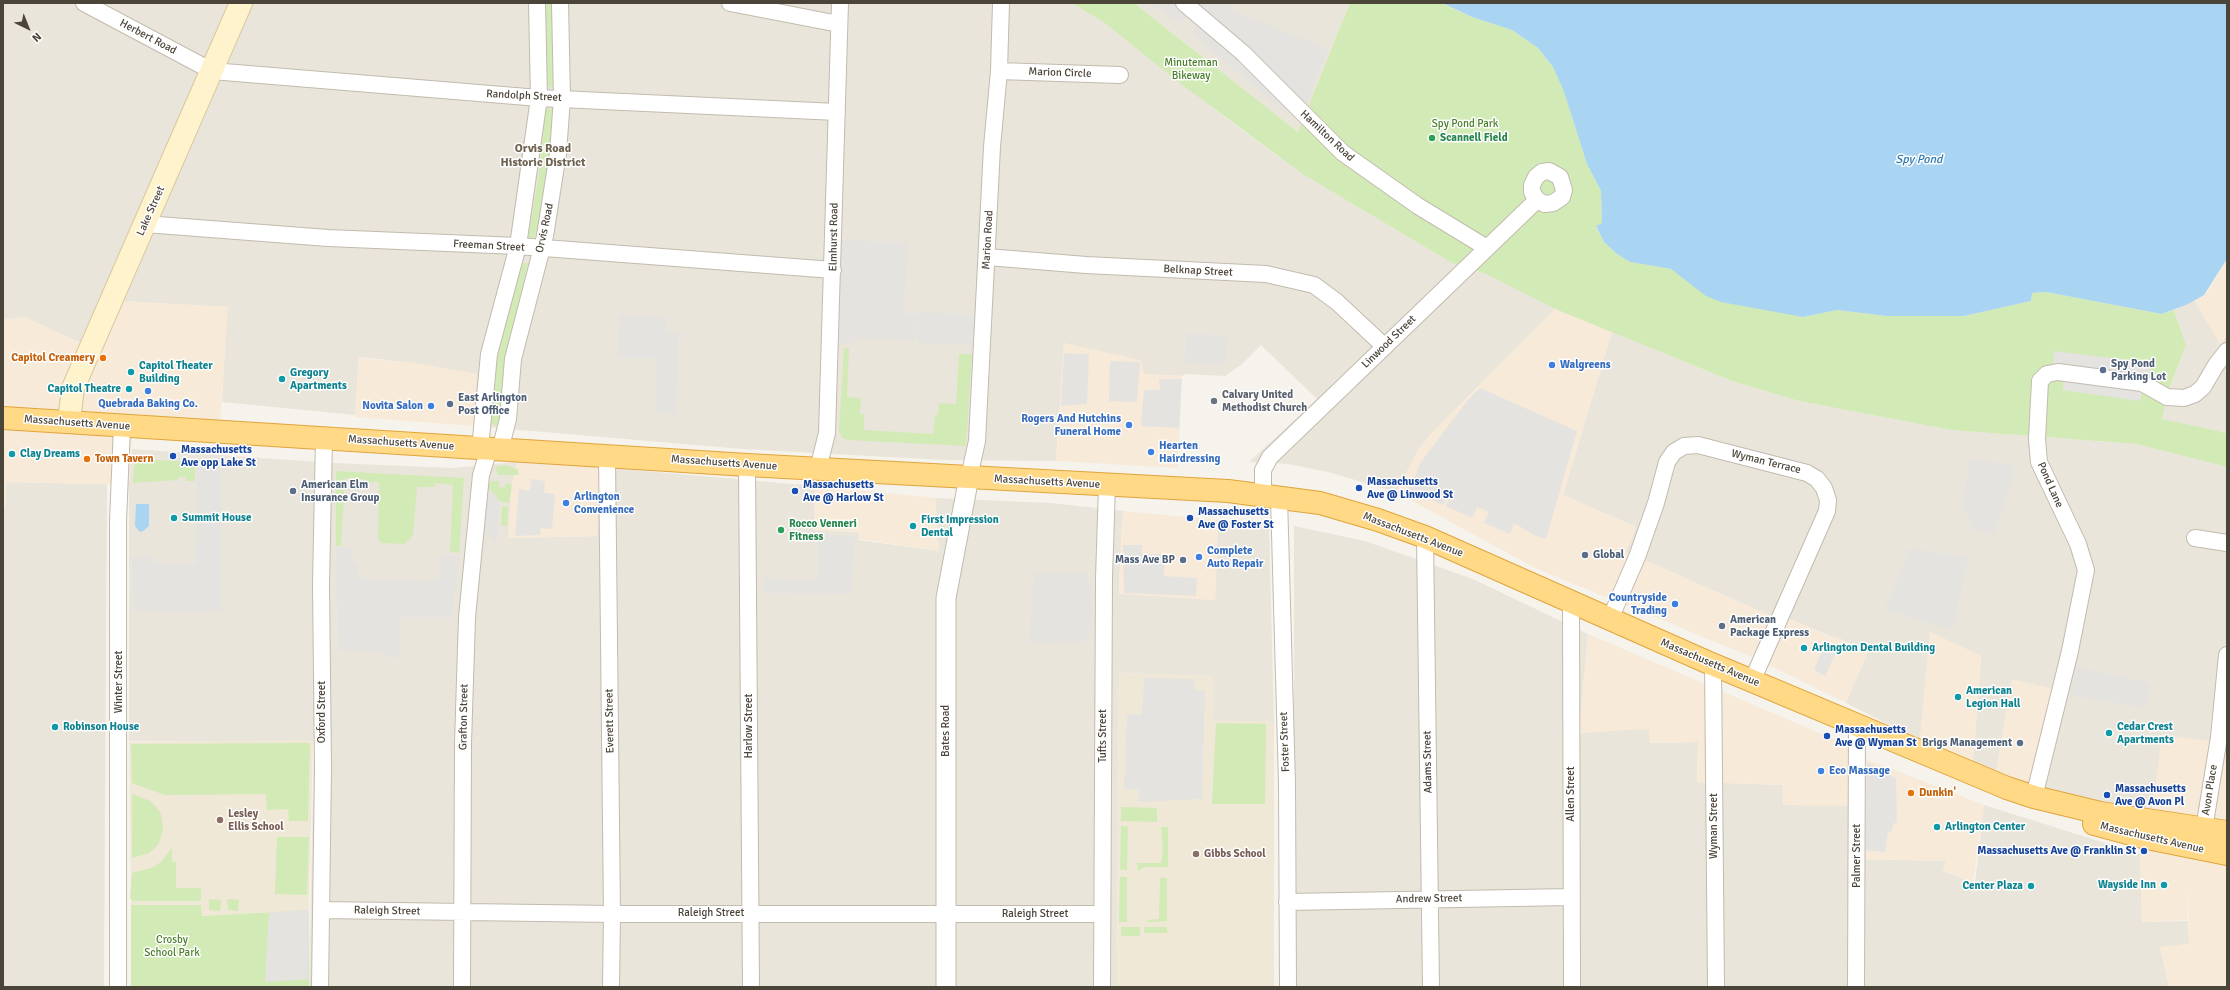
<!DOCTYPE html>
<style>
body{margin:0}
#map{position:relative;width:2230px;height:990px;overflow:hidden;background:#f6f3ec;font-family:Signika,sans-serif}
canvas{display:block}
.frame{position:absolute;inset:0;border:4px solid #4b4439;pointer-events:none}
.north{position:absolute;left:8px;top:8px;width:40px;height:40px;-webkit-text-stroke:3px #fff;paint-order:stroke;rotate:137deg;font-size:11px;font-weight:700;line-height:16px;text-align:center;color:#4b4439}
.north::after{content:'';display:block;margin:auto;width:14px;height:18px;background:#4b4439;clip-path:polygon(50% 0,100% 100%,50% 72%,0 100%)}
</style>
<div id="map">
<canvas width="2230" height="990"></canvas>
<div class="frame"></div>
<div class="north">N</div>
</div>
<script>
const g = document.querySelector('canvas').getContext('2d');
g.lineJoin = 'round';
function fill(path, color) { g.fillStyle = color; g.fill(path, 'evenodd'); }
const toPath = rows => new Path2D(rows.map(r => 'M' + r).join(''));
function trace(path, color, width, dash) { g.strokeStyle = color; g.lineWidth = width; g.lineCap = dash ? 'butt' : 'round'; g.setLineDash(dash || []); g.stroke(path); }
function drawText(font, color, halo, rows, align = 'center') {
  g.font = font + ' Signika,sans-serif'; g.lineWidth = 3; g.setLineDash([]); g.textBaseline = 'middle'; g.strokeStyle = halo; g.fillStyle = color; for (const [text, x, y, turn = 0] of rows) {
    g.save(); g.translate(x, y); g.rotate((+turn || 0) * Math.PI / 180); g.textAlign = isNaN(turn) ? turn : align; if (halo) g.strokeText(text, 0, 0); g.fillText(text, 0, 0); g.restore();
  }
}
const residential = toPath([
 [3,3,228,3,205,63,81,343,24,317,3,320],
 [252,3,1072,3,1106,24,1234,124,1304,175,1452,263,1486,274,1555,309,1431,434,1419,449,1396,492,1328,472,1288,464,1249,462,1317,399,1261,345,1241,365,1225,376,1185,374,1182,376,1144,374,1064,343,1056,461,945,460,742,449,474,426,415,363,359,357,355,415,222,402,227,307,120,301],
 [1134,3,1350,3,1298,132],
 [2194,300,2220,343,2227,337,2227,433,2162,420,2169,389,2186,345,2174,310],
 [1612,332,1732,381,1799,401,1951,430,2136,444,2227,467,2227,765,2163,735,2152,811,2104,805,2045,790,2013,679,1996,772,1973,763,1981,656,1930,632,1920,740,1846,703,1868,652,1787,618,1771,616,1626,552,1636,527,1563,495],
 [132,449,334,463,453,468,517,462,511,488,509,538,597,536,599,467,815,486,814,530,859,532,859,540,939,551,935,498,1051,503,1124,511,1122,520,1119,593,1215,600,1218,520,1269,526,1274,721,1212,721,1213,676,1119,673,1117,987,309,987,314,741,129,741,129,485],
 [6,482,107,484,104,987,3,987,3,508,5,507],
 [1294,526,1365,541,1473,579,1588,634,1579,733,1649,728,1650,743,1698,742,1697,782,1782,785,1852,806,1859,859,1946,861,1943,871,1975,883,1984,805,2140,854,2142,922,2188,921,2189,944,2160,947,2169,987,1294,987]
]);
const commercial = toPath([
 [2227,259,2227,337,2220,344,2194,300,2209,290],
 [120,301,228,307,220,426,133,420,129,485,7,482,5,508,3,508,3,320,24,317,96,350],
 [1555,309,1612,332,1563,495,1636,527,1626,552,1771,616,1787,618,1833,638,1835,636,1868,652,1846,703,1752,657,1535,568,1396,492,1419,449,1431,434],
 [1064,343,1141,360,1144,374,1182,376,1178,468,1056,461],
 [359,358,415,363,477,374,474,426,355,417],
 [517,462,599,467,597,536,508,538,511,488],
 [815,486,935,498,939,551,859,539,859,532,814,530],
 [1124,511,1218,520,1215,600,1119,594,1122,519],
 [1930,632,1981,656,1973,763,1920,740],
 [1588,634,1852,747,1852,806,1783,805,1782,785,1697,782,1698,742,1650,743,1649,729,1579,733],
 [2012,679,2066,692,2045,790,1996,772],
 [2162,735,2226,743,2227,987,2169,987,2160,947,2189,944,2188,889,2187,920,2142,922,2140,854,2152,810],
 [1861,757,1984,805,1973,882,1943,871,1946,861,1859,859]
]);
const education = toPath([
 [1119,673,1213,676,1212,721,1274,721,1274,987,1117,987],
 [313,740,309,910,202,916,201,905,131,905,129,742]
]);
const green = toPath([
 [545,3,555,3,554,85,550,88,546,84],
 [1072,3,1134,3,1298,132,1350,3,1441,3,1472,17,1512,30,1538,48,1553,67,1564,92,1587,164,1601,191,1602,224,1596,227,1604,242,1617,254,1630,262,1671,269,1681,276,1803,317,1837,310,1886,316,1964,316,2031,301,2032,293,2046,292,2162,314,2174,310,2186,345,2169,389,2162,419,2227,433,2227,467,2136,444,1951,430,1799,401,1732,381,1555,309,1486,274,1452,263,1304,175,1181,84,1106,24],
 [546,108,552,109,553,114,553,134,541,224,533,240,528,238,538,180],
 [520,263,528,263,509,344,501,424,496,426,491,423,498,351],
 [844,348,849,348,847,397,861,398,860,414,864,414,864,430,933,434,935,415,938,415,939,403,956,404,959,354,972,354,966,446,849,440,842,438,839,431],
 [135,459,195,462,195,481,186,481,186,477,179,477,178,480,133,483],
 [505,465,517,469,519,475,498,475,495,467],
 [336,471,464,478,459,553,450,552,453,485,435,483,434,487,417,487,413,535,405,544,381,543,378,538,379,482,364,482,363,479,345,478,341,546,336,546],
 [492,481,499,481,499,487,505,488,506,483,512,485,509,503,501,502,487,486],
 [502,506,508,507,507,526,501,525],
 [1216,723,1266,724,1265,804,1212,804],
 [310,743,308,821,289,821,288,809,267,810,266,794,165,795,132,783,131,744],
 [132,794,150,801,157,808,161,814,163,830,158,845,149,853,132,858],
 [1121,807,1157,808,1157,822,1121,821],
 [1121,826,1128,826,1127,870,1120,870],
 [1161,827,1168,827,1168,867,1144,867,1138,871,1137,863,1161,863,1163,849],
 [277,837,309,837,307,895,275,894],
 [172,848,172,862,176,862,176,888,201,888,201,901,133,901,130,898,132,873,152,868,161,862],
 [1120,877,1127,877,1127,922,1119,922],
 [1160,878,1167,878,1167,921,1148,922,1147,920,1159,919],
 [209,899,221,900,220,911,209,910],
 [227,899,239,900,238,911,228,910],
 [131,905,201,905,202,916,309,910,309,987,131,987],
 [1121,927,1140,927,1140,936,1121,936],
 [1144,927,1167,927,1167,933,1144,933]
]);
const parking = toPath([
 [1152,3,1230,3,1228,9,1328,49,1306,105,1297,101,1286,113,1191,33,1200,22,1189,13,1180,24],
 [842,240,908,243,904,313,917,315,916,340,855,338,854,343,836,345],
 [919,312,975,315,973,345,918,343],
 [620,315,666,317,666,333,679,333,676,413,655,413,657,358,617,358],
 [1186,334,1227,335,1226,364,1185,363],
 [2054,351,2151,363,2149,377,2142,391,2140,401,2063,390,2063,381,2053,362],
 [1064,353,1089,354,1087,404,1061,406],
 [1110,361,1140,362,1137,402,1109,401],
 [1159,379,1182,379,1179,428,1141,426,1144,390,1160,390],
 [1480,388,1577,431,1546,539,1536,536,1514,523,1510,534,1484,523,1489,512,1477,507,1472,518,1446,506,1450,496,1448,495,1443,505,1409,490,1421,462,1467,401],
 [1970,458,2015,466,2012,483,1993,535,1975,529,1962,506],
 [197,464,220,464,220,612,133,611,132,556,153,556,153,563,196,564],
 [531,479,545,481,544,493,555,494,552,529,541,528,540,535,515,536,519,489,530,491],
 [488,488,500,501,497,543,485,529],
 [818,534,855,536,851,594,764,593,764,579,818,580],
 [1123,545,1142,545,1142,554,1165,554,1164,576,1197,578,1196,596,1124,593],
 [336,548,354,548,352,562,358,563,358,579,433,581,439,579,441,555,459,556,452,617,399,617,399,656,393,659,382,652,338,650],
 [1909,548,1968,558,1953,630,1883,609,1890,600],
 [1034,573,1088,573,1088,583,1092,584,1092,633,1084,642,1029,643],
 [1826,643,1838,648,1825,676,1814,670],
 [2076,667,2151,683,2146,708,2070,695],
 [1144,678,1194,679,1195,690,1205,691,1202,799,1139,802,1138,790,1124,789,1127,714,1142,715],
 [1867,762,1896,778,1897,822,1893,824,1892,831,1888,833,1885,852,1865,850],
 [309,910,308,979,265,982,269,912]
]);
const water = toPath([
 [1442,3,2227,3,2227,259,2204,295,2188,304,2162,314,2046,292,2032,293,2031,301,1964,316,1886,316,1837,310,1803,317,1721,302,1706,296,1671,269,1630,262,1617,254,1604,242,1596,226,1602,223,1601,191,1587,164,1564,92,1553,67,1538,48,1512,30,1472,17],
 [136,504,149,504,149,526,143,531,140,532,135,526]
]);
const minor = toPath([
 [84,3,212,71,539,98,837,112],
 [730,3,839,24],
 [1184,3,1243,53,1343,153,1418,206,1487,248],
 [999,71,1120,75],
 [145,224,328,238,518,246,833,270],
 [987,257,1086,265,1266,274,1314,285,1337,302,1384,346],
 [480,449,489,354,518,246,539,98,537,3],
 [500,450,508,419,513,359,545,236,558,153,562,98,560,3],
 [607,456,612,914,611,987],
 [747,465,751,987],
 [818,469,827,433,840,3],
 [969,477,977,441,992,147,999,71,1001,3],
 [1263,495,1263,470,1270,457,1537,200,1545,204,1553,203,1562,197,1564,190,1560,177,1549,171,1542,172,1536,177,1532,185,1532,192,1537,200],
 [1279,497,1287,784,1288,987],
 [1425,537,1431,987],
 [2195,538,2227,543],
 [1571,602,1572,987],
 [1610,619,1637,557,1656,503,1667,462,1674,452,1684,446,1698,445,1807,473,1817,479,1824,488,1828,500,1827,511,1752,681],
 [1713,664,1716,987],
 [2034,797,2070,651,2086,570,2078,544,2039,462,2037,439,2040,381,2047,374,2058,372,2142,383,2167,397,2184,398,2195,394,2203,387,2216,365,2227,351],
 [2204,829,2219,737,2227,655],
 [1287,902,1571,897],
 [321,910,612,914,1102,914],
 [118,987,118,521,122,426],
 [320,987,323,768,321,584,324,438],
 [462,987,463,743,467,617,481,475,489,449],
 [1102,987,1104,578,1107,485],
 [1856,987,1857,726]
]);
const tertiary = toPath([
 [946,987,946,598,969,477]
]);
const secondary = toPath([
 [69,421,73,388,241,3]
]);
const trunk = toPath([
 [3,418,747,465,1228,491,1320,503,1378,520,1425,537,1707,662,2007,788,2034,797,2100,813,2227,832],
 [2094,824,2142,837,2227,854]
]);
const markers = [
 [1432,138,4,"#2e9e5b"],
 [103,358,4,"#e8710a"],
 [1552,365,4,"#3f7fe0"],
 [2103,370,4,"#5c6f8a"],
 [131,372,4,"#0f9aa8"],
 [282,379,4,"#0f9aa8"],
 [129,389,4,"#0f9aa8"],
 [148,391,4,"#3f7fe0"],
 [1214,401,4,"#6b7280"],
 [450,404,4,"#5c6f8a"],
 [431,406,4,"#3f7fe0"],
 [1129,425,4,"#3f7fe0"],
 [1151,452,4,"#3f7fe0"],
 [12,454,4,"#0f9aa8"],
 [173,456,4,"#1a4fb4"],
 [87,459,4,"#e8710a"],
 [1359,488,4,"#1a4fb4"],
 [293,491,4,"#5c6f8a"],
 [795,491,4,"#1a4fb4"],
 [566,503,4,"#3f7fe0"],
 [174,518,4,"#0f9aa8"],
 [1190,518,4,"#1a4fb4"],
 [913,526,4,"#0f9aa8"],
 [781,530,4,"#2e9e5b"],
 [1585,555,4,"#5c6f8a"],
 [1199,557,4,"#3f7fe0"],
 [1183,560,4,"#5c6f8a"],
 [1675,604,4,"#3f7fe0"],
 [1722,626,4,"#5c6f8a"],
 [1804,648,4,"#0f9aa8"],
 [1958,697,4,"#0f9aa8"],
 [55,727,4,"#0f9aa8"],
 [2109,733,4,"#0f9aa8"],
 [1827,736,4,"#1a4fb4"],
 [2020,743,4,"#5c6f8a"],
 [1821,771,4,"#3f7fe0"],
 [1911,793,4,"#e8710a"],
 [2107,795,4,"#1a4fb4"],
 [220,820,4,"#8d6e63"],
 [1937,827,4,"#0f9aa8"],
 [2144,851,4,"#1a4fb4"],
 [1196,854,4,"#8d6e63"],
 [2164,885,4,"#0f9aa8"],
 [2031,886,4,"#0f9aa8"]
];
const streetNames = [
 ["Herbert Road",148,37,28],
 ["Marion Circle",1060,73,2],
 ["Randolph Street",524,96,3],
 ["Hamilton Road",1327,136,43],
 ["Lake Street",151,211,-66],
 ["Orvis Road",545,228,-78],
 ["Elmhurst Road",834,237,-89],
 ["Marion Road",988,240,-87],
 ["Freeman Street",489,246,3],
 ["Belknap Street",1198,271,3],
 ["Linwood Street",1389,342,-44],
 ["Massachusetts Avenue",77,423,4],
 ["Massachusetts Avenue",401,443,4],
 ["Wyman Terrace",1766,462,14],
 ["Massachusetts Avenue",724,463,4],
 ["Massachusetts Avenue",1047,482,3],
 ["Pond Lane",2050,485,66],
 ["Massachusetts Avenue",1413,535,21],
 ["Massachusetts Avenue",1710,663,23],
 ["Winter Street",119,682,-90],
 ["Oxford Street",322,712,-90],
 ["Grafton Street",464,717,-89],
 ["Everett Street",610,721,-91],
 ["Harlow Street",749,726,-90],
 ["Bates Road",946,731,-90],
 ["Tufts Street",1103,736,-90],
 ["Foster Street",1285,742,-92],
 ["Adams Street",1428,762,-91],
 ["Avon Place",2210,790,-81],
 ["Allen Street",1571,794,-90],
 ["Wyman Street",1714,826,-90],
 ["Massachusetts Avenue",2152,838,13],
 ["Palmer Street",1857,856,-90],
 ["Andrew Street",1429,899,-1],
 ["Raleigh Street",387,911,1],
 ["Raleigh Street",711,913],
 ["Raleigh Street",1035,914]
];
const parkNames = [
 ["Minuteman",1191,63],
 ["Bikeway",1191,76],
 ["Spy Pond Park",1465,124],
 ["Crosby",172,940],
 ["School Park",172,953]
];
const leisureNames = [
 ["Scannell Field",1440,138],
 ["Rocco Venneri",789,524],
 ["Fitness",789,537]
];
const foodNames = [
 ["Capitol Creamery",95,358,"right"],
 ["Town Tavern",95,459],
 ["Dunkin'",1919,793]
];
const serviceNames = [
 ["Spy Pond",2111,364],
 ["Parking Lot",2111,377],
 ["East Arlington",458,398],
 ["Post Office",458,411],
 ["American Elm",301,485],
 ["Insurance Group",301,498],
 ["Global",1593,555],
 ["Mass Ave BP",1175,560,"right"],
 ["American",1730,620],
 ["Package Express",1730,633],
 ["Brigs Management",2012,743,"right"]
];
const shopNames = [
 ["Walgreens",1560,365],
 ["Quebrada Baking Co.",148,404,"center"],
 ["Novita Salon",423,406,"right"],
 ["Rogers And Hutchins",1121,419,"right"],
 ["Funeral Home",1121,432,"right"],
 ["Hearten",1159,446],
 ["Hairdressing",1159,459],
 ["Arlington",574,497],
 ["Convenience",574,510],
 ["Complete",1207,551],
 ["Auto Repair",1207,564],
 ["Countryside",1667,598,"right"],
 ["Trading",1667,611,"right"],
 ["Eco Massage",1829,771]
];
const cultureNames = [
 ["Capitol Theater",139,366],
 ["Building",139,379],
 ["Gregory",290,373],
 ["Apartments",290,386],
 ["Capitol Theatre",121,389,"right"],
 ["Clay Dreams",20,454],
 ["Summit House",182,518],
 ["First Impression",921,520],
 ["Dental",921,533],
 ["Arlington Dental Building",1812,648],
 ["American",1966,691],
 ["Legion Hall",1966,704],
 ["Robinson House",63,727],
 ["Cedar Crest",2117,727],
 ["Apartments",2117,740],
 ["Arlington Center",1945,827],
 ["Wayside Inn",2156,885,"right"],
 ["Center Plaza",2023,886,"right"]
];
const worshipNames = [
 ["Calvary United",1222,395],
 ["Methodist Church",1222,408]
];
const transitNames = [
 ["Massachusetts",181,450],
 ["Ave opp Lake St",181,463],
 ["Massachusetts",1367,482],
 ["Ave @ Linwood St",1367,495],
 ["Massachusetts",803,485],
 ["Ave @ Harlow St",803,498],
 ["Massachusetts",1198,512],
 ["Ave @ Foster St",1198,525],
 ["Massachusetts",1835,730],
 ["Ave @ Wyman St",1835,743],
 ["Massachusetts",2115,789],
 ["Ave @ Avon Pl",2115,802],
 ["Massachusetts Ave @ Franklin St",2136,851,"right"]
];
const educationNames = [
 ["Lesley",228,814],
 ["Ellis School",228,827],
 ["Gibbs School",1204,854]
];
const neighbourhoodNames = [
 ["Orvis Road",543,149],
 ["Historic District",543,163]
];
const waterNames = [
 ["Spy Pond",1919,160]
];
fill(residential, '#eae5da');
fill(commercial, '#f7ead8');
fill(education, '#efe8d6');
fill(green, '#d2eab5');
fill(parking, '#e5e3e0');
fill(water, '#a9d4f2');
trace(minor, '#c2bbae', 18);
trace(tertiary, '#c2bbae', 21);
trace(secondary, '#d6c79b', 24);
trace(trunk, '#e0a43c', 24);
trace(minor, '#fff', 16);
trace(tertiary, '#fff', 19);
trace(secondary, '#fff3cd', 22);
trace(trunk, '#ffd985', 22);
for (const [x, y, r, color] of markers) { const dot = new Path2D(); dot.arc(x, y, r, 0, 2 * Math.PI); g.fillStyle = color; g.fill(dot); trace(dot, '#fff', 1.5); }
drawText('11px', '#4b4439', '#fff', streetNames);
drawText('11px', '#4a7f2a', '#fff', parkNames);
drawText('bold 11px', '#27864d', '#fff', leisureNames, 'left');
drawText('bold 11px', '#c56008', '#fff', foodNames, 'left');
drawText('bold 11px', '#4e5e75', '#fff', serviceNames, 'left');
drawText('bold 11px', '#366cbe', '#fff', shopNames, 'left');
drawText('bold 11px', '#0d838f', '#fff', cultureNames, 'left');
drawText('bold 11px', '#5b616d', '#fff', worshipNames, 'left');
drawText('bold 11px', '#164399', '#fff', transitNames, 'left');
drawText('bold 11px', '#785e54', '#fff', educationNames, 'left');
drawText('bold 12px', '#6e6250', '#fff', neighbourhoodNames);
drawText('italic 12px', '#2e7ab2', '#fff', waterNames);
</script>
